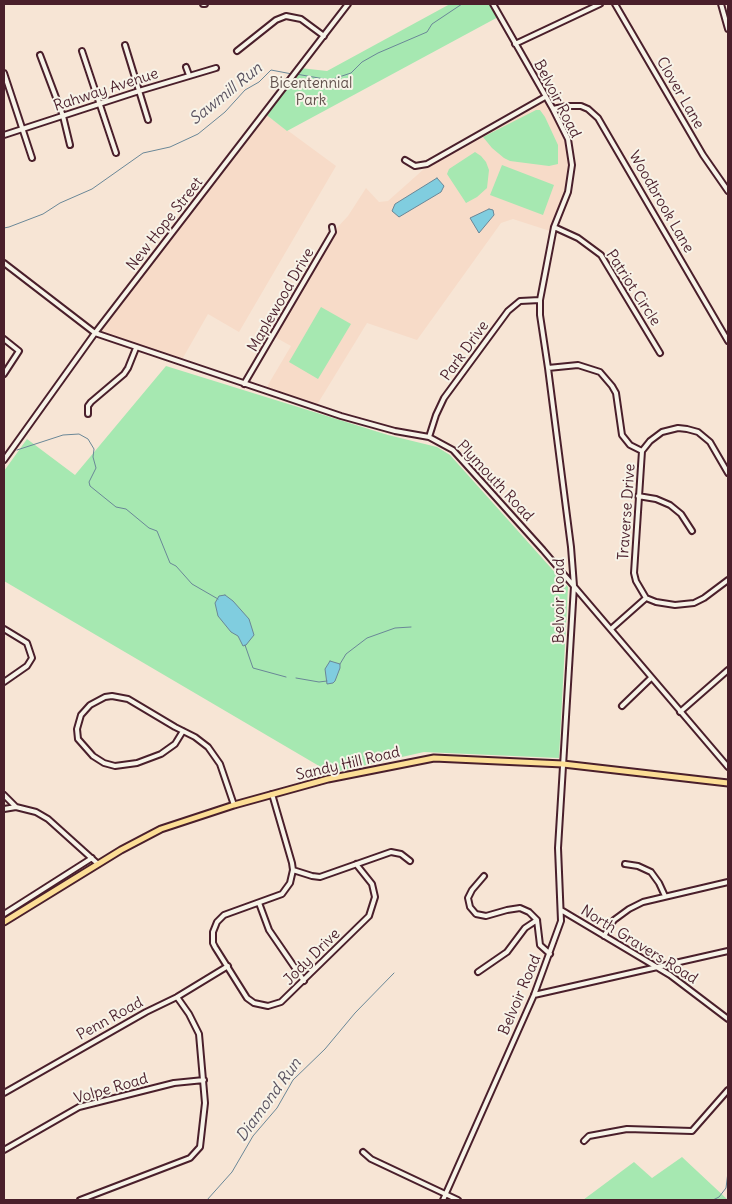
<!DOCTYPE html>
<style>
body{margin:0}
#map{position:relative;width:732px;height:1204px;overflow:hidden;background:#f7e5d5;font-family:Delius,sans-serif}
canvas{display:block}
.frame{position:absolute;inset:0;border:5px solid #4a1f2b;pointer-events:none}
</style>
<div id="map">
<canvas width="732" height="1204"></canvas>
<div class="frame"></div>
</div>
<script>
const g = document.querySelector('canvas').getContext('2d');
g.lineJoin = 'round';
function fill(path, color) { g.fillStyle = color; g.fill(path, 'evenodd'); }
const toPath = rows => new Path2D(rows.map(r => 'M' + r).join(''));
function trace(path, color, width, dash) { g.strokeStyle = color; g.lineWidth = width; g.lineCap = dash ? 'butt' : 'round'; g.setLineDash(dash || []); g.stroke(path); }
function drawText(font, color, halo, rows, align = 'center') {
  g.font = font + ' Delius,sans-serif'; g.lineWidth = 4; g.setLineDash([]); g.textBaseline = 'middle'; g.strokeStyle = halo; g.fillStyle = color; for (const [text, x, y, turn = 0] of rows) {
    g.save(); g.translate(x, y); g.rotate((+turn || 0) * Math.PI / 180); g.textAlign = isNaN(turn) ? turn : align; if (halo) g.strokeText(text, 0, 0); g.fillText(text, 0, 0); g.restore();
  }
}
const built = toPath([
 [545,97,568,139,571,152,571,178,553,232,513,219,501,223,417,340,367,323,315,408,265,390,291,346,273,336,333,232,348,216,366,188,379,202,388,201,434,160],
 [264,113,336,166,239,332,208,314,180,363,95,333]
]);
const green = toPath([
 [450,4,493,4,500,16,287,131,264,113,300,68,327,71],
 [536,110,540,110,545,117,558,145,558,164,549,166,510,161,504,158,492,148,483,137],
 [475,152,481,156,486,162,489,170,487,188,477,197,466,203,447,174,449,169],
 [502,165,554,185,543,215,490,195],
 [321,307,351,324,318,379,289,362],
 [166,366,388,435,437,447,450,455,568,587,559,758,424,752,331,773,4,581,4,471,27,439,75,475],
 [682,1157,728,1200,583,1200,634,1162,652,1178]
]);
const water = toPath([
 [437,178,444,186,441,192,399,217,392,211,395,204,437,178],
 [489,209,493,210,494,215,479,233,470,218,489,209],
 [225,595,233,601,249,619,254,635,246,645,243,646,238,636,231,632,218,616,215,603,219,596,225,595],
 [330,661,340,664,340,668,335,681,333,683,327,684,325,669,330,661]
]);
const stream = toPath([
 [296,74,330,80,351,73,362,62,378,53,427,32,432,24,462,4],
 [4,228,9,227,43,214,60,203,92,189,143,153,170,147,198,134,225,112,245,90,259,82,271,70,292,74],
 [17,450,63,435,79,434,88,439,94,449,93,457,96,468,89,482,90,486,116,507,126,509,149,528,157,531,170,563,176,566,192,584,218,599],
 [245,645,253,668,286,677],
 [340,664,346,654,367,638,395,628,411,627],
 [296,678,319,682,327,681],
 [207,1200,232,1172,253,1136,277,1108,293,1080,325,1049,355,1013,394,973],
 [713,1200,719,1197,726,1188,728,1172]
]);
const minor = toPath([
 [203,4,205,4],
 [615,4,703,155,728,191],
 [721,4,728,29],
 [515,44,600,4],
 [125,45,148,120],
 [82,51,116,153],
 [237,51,276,20,286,16,301,19,324,36],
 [40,55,63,116,70,145],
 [186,67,189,75],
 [4,73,32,158],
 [553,109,567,106,581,106,588,109,598,118,728,341],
 [4,135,139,91,216,68],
 [405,160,415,166,427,164,545,97],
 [554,227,578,238,601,255,660,353],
 [4,263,95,333,341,416,395,431,429,437,453,450,543,550,728,767],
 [4,339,19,351,4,374],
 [548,368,578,365,600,372,612,386,616,393,622,435,630,445,642,451],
 [244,384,333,232,332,227],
 [88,414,88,406,91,402,124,374,128,368,136,348],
 [429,437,436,415,444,398,508,311,520,301,540,300],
 [4,460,95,333,348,4],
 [638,496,656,499,670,505,681,514,692,531],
 [646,598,636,581,634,573,642,451,650,441,662,432,678,428,687,429,698,432,710,442,728,473],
 [4,629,27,643,32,658,27,666,4,682],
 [611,629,646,598,656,602,675,605,694,603,704,598,728,580],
 [622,706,651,678],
 [680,712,728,670],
 [183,731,175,744,161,754,137,763,115,766,104,763,93,756,78,739,77,729,81,715,90,705,105,697,112,696,128,699,175,727,195,737,208,747,220,764,234,805],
 [272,794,292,863,293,870,290,883,282,894,224,915,217,922,213,932,213,943,215,947,247,998,254,1003,268,1006,281,1002,369,916,375,897,372,884,356,864],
 [4,795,16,807],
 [4,809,16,807,36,812,48,819,98,864],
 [625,864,638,866,651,872,659,883,665,896],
 [293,870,312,876,320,877,391,852,401,854,410,861],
 [484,876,472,890,468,898,470,907,476,914,486,916,507,910,520,908,529,912,537,920,540,945,550,954],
 [259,903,269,930,304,981],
 [561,910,670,975,728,1019],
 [4,914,92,858],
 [604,936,614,920,629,909,643,902,728,882],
 [478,972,507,952,525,928,537,920],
 [534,995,728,951],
 [4,1093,146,1012,177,997,228,966],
 [584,1141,589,1136,627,1129,692,1131,728,1090],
 [4,1150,79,1107,174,1083,204,1080],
 [363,1152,371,1159,458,1200],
 [80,1200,190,1158,200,1147,205,1103,199,1034,189,1014,177,997],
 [443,1200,534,995,561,921,558,848,574,586,571,547,548,368,540,315,540,300,554,227,568,192,572,165,568,139,553,109,493,4]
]);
const major = toPath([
 [4,922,121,850,161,829,234,805,328,779,434,758,563,764,728,783]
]);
const parkNames = [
 ["Bicentennial",311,84],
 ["Park",311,101]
];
const streetNames = [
 ["Rahway Avenue",106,90,-18],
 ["Clover Lane",680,93,60],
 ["Belvoir Road",557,99,63],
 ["Woodbrook Lane",661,202,60],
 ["New Hope Street",165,224,-52],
 ["Patriot Circle",633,288,57],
 ["Maplewood Drive",281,300,-60],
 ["Park Drive",465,351,-54],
 ["Plymouth Road",495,481,47],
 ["Traverse Drive",627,512,-86],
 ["Belvoir Road",560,601,-90],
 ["Sandy Hill Road",348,764,-13],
 ["North Gravers Road",639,945,32],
 ["Jody Drive",312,957,-45],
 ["Belvoir Road",520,995,-67],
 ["Penn Road",110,1019,-29],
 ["Volpe Road",111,1089,-16]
];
const waterNames = [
 ["Sawmill Run",226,94,-39],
 ["Diamond Run",269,1100,-54]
];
fill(built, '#f7dbc8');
fill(green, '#a6e8b1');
fill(water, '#80cddf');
trace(water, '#6a8797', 1);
trace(stream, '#6a8797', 1);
trace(minor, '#4a1f2b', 8);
trace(major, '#4a1f2b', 9);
trace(minor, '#f7f3e8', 4);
trace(major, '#fcde96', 5);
drawText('15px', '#61514c', '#f7f3e8', parkNames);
drawText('15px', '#4a1f2b', '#f7f3e8', streetNames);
drawText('italic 16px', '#5a5361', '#f7f3e8', waterNames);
</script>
